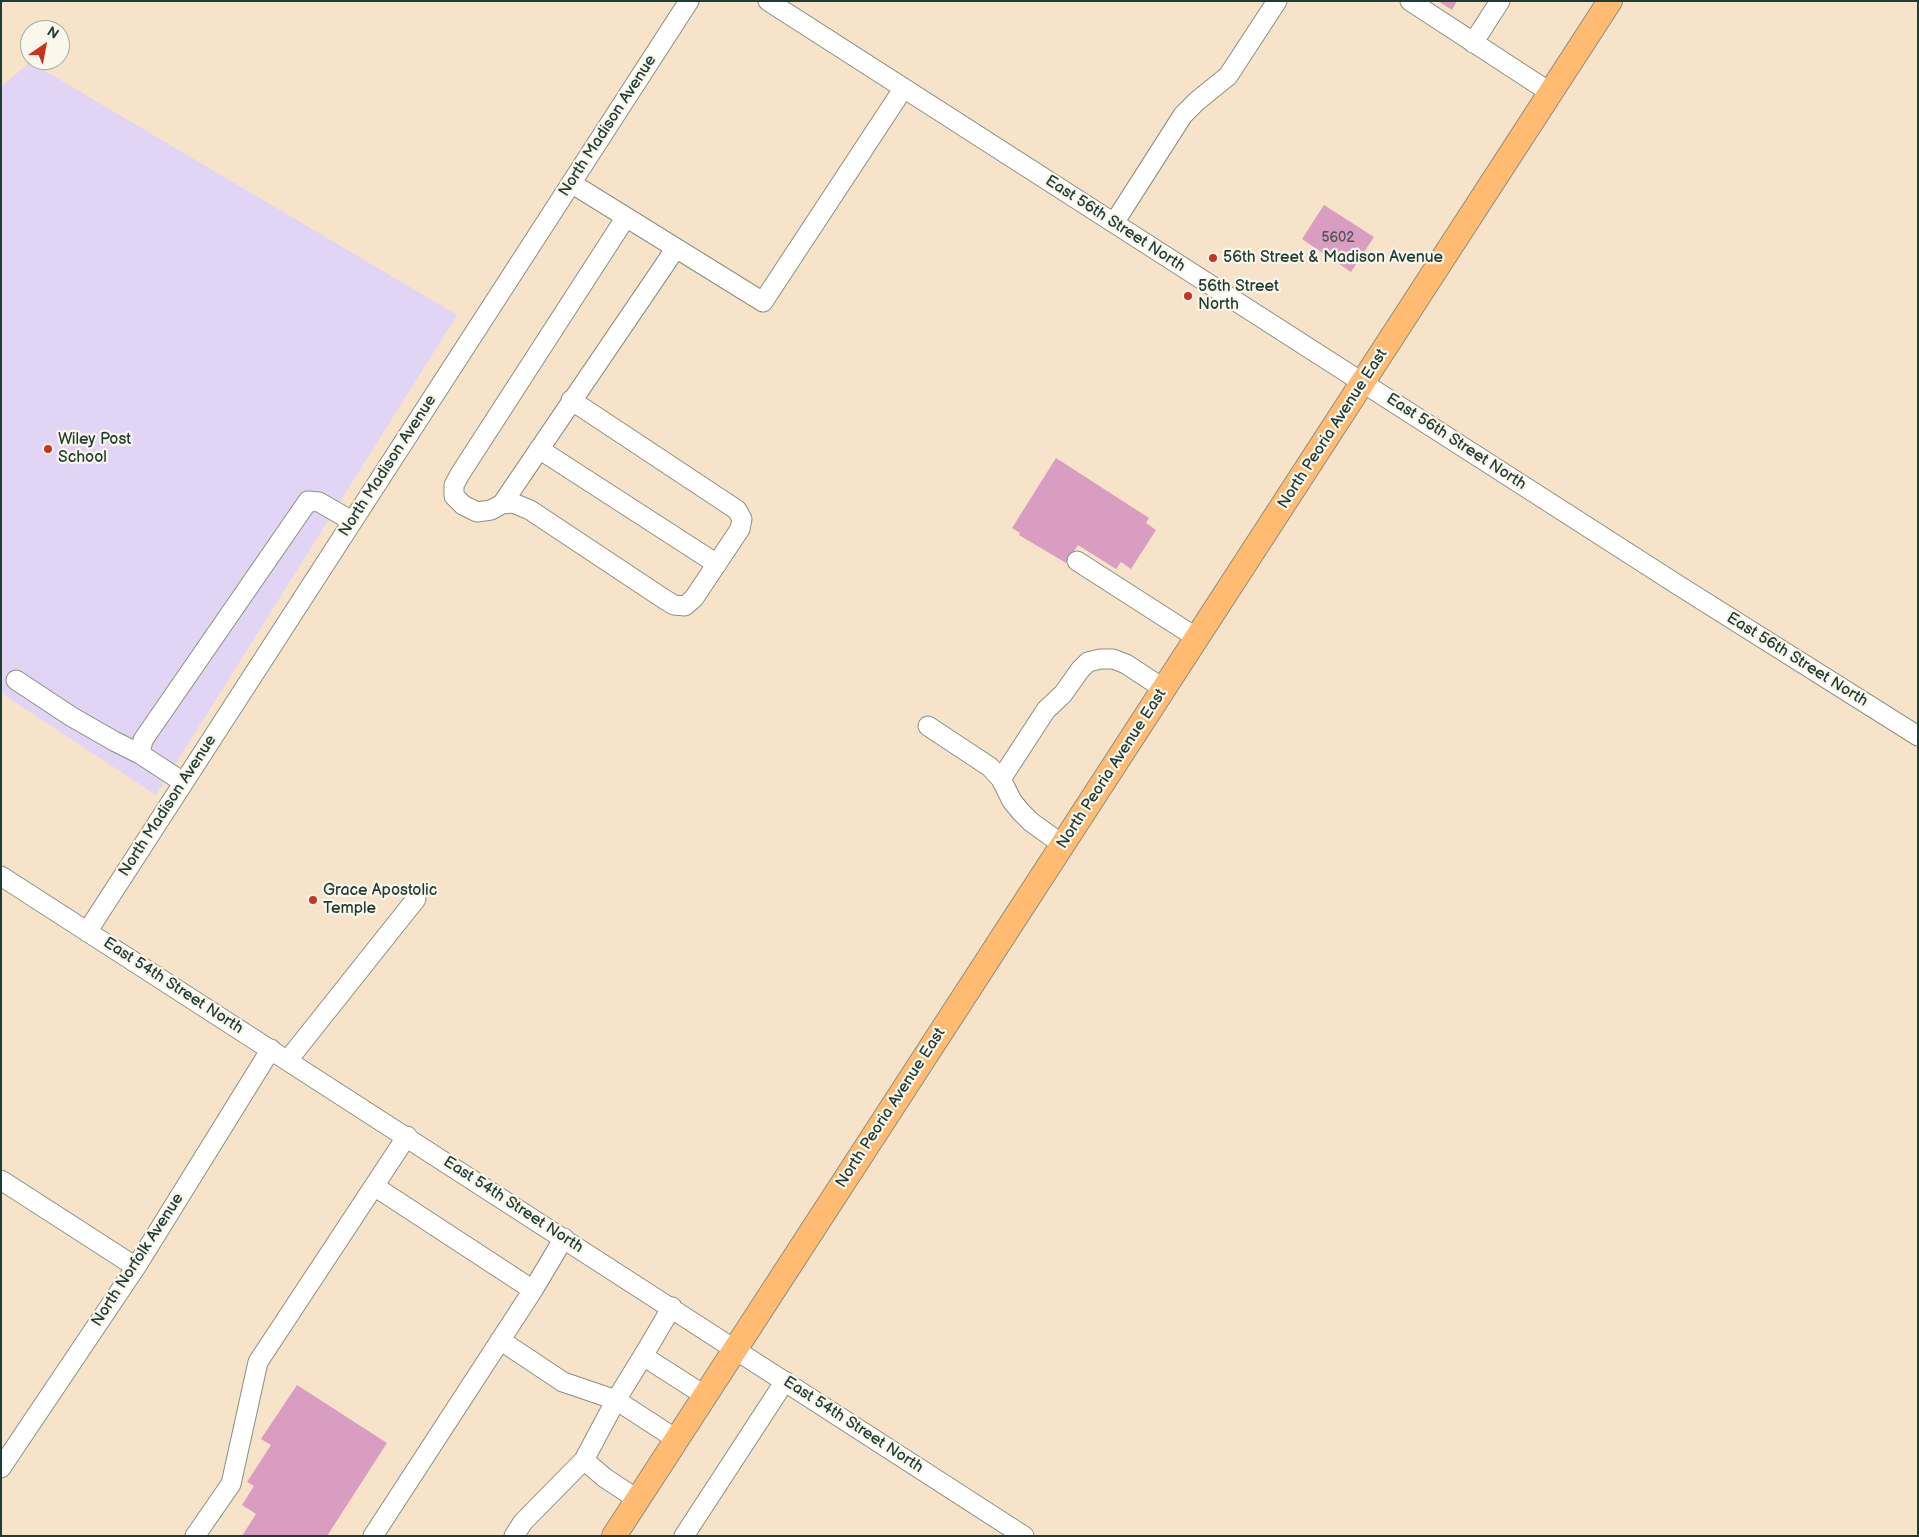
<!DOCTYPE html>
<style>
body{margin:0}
#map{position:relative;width:1919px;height:1537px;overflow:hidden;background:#f6e3ca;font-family:"Balsamiq Sans",sans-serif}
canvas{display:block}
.frame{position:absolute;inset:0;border:2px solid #1f3d34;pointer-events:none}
.north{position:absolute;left:20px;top:20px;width:50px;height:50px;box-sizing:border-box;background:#fbf7ec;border:1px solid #a3ada2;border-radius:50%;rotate:33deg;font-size:14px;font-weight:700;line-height:20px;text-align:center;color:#1f3d34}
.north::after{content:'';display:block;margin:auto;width:18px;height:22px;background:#c8321e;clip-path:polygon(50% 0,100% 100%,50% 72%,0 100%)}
</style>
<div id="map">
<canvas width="1919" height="1537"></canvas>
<div class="frame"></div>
<div class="north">N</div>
</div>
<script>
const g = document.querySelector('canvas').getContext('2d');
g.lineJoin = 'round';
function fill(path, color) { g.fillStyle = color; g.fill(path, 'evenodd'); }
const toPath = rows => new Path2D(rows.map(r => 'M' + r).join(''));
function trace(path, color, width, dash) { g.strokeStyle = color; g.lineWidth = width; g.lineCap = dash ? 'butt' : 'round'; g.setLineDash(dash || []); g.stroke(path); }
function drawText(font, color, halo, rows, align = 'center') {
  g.font = font + ' "Balsamiq Sans",sans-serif'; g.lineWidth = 4.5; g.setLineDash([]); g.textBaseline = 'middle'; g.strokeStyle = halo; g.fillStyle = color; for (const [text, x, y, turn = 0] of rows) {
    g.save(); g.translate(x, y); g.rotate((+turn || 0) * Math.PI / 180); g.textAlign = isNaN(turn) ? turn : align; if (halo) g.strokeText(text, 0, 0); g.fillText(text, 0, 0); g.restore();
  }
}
const built = toPath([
 [30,62,457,315,156,795,1,693,1,87]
]);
const building = toPath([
 [1438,1,1457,1,1452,10],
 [1324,205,1374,237,1351,272,1302,239],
 [1056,458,1149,518,1146,523,1156,530,1131,569,1121,562,1116,569,1078,545,1066,563,1019,535,1020,533,1012,528],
 [297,1385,387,1443,327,1536,242,1536,256,1514,242,1505,254,1486,247,1482,271,1445,261,1439]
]);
const path = toPath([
 [1,2,3,1]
]);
const minor = toPath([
 [768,1,1678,585,1918,736],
 [1410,1,1551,93],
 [1473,43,1500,1],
 [571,183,763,302,903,89],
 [1114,223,1183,115,1197,101,1228,76,1277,1],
 [571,400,737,510,742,519,740,529,694,598,685,606,674,605,664,599,530,510,513,503,502,504,491,510,477,512,463,505,454,496,454,485,460,474,626,217],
 [539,449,717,564],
 [502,504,676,248],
 [1077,561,1197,638],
 [16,680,72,717,114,741,140,754],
 [928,726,990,767,1001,779,1012,801,1021,812,1031,822,1063,845],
 [1001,779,1046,710,1063,694,1080,670,1088,662,1100,659,1113,659,1126,664,1164,689],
 [183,782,140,754,143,740,308,501,319,502,352,521],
 [1,876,1024,1536],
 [87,932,689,1],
 [288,1060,416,899],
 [1,1180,136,1267],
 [374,1186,533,1290,564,1238],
 [672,1307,643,1356,704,1395],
 [500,1340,563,1382,616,1400,584,1460,605,1478,637,1499],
 [643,1356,616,1400,676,1439],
 [1,1468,136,1267,271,1049],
 [195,1536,231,1484,258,1362,407,1136],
 [373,1536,533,1290],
 [514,1536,523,1522,584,1460],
 [684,1536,785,1381]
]);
const major = toPath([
 [614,1536,1610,1]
]);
const markers = [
 [1213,258,5,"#c8321e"],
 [1188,296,5,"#c8321e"],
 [48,449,5,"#c8321e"],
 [313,900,5,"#c8321e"]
];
const numberNames = [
 ["5602",1338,238]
];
const streetNames = [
 ["North Madison Avenue",608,126,-57],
 ["East 56th Street North",1115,224,33],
 ["North Peoria Avenue East",1333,429,-57],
 ["East 56th Street North",1456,442,33],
 ["North Madison Avenue",388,466,-57],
 ["East 56th Street North",1797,660,32],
 ["North Peoria Avenue East",1112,769,-57],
 ["North Madison Avenue",168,806,-57],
 ["East 54th Street North",173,986,33],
 ["North Peoria Avenue East",891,1108,-57],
 ["East 54th Street North",513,1205,33],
 ["North Norfolk Avenue",138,1260,-57],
 ["East 54th Street North",853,1425,33]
];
const poiNames = [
 ["56th Street & Madison Avenue",1223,258],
 ["56th Street",1198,287],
 ["North",1198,305],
 ["Wiley Post",58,440],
 ["School",58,458],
 ["Grace Apostolic",323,891],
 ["Temple",323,909]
];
fill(built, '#e1d4f4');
fill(building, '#d99dc1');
trace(minor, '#8a907f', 21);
trace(major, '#8a907f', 26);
trace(path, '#8a907f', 3, [1, 4]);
trace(minor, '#fff', 19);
trace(major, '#ffbb71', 24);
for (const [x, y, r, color] of markers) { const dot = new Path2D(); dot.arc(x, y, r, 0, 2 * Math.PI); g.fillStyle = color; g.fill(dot); trace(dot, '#fbf7ec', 2); }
drawText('14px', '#4e5557', null, numberNames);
drawText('16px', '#1f3d34', '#fbf7ec', streetNames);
drawText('16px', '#1f3d34', '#fbf7ec', poiNames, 'left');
</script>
